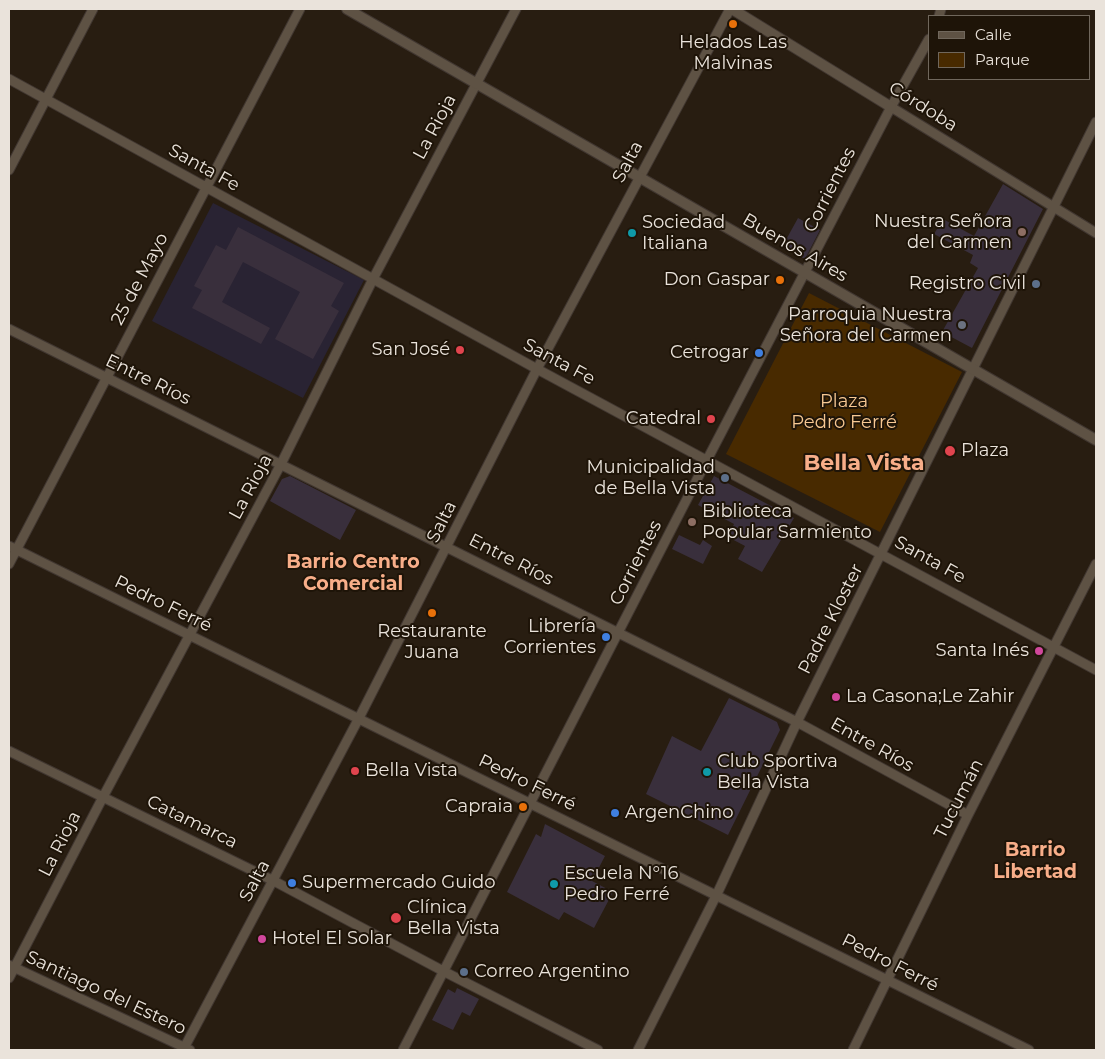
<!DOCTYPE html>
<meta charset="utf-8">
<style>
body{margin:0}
#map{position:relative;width:1105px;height:1059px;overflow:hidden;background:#281d11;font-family:Montserrat,sans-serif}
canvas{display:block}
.frame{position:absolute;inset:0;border:10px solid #eae3db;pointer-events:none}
.legend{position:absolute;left:928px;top:15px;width:162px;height:65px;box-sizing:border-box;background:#1e1408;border:1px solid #70675c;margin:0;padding:6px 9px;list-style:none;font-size:15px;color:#eae3db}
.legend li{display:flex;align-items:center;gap:10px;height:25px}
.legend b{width:25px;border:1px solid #70675c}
</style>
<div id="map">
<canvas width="1105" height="1059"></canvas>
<div class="frame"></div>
<ul class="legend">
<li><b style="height:6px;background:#5e5244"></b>Calle</li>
<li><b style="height:14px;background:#482a00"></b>Parque</li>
</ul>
</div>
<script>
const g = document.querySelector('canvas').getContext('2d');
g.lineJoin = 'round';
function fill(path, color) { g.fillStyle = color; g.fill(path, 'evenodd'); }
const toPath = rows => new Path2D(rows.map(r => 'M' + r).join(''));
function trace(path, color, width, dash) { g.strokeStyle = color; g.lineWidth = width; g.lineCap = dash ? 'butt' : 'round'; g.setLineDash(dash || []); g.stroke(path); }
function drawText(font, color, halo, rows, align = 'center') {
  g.font = font + ' Montserrat,sans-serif'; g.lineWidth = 4; g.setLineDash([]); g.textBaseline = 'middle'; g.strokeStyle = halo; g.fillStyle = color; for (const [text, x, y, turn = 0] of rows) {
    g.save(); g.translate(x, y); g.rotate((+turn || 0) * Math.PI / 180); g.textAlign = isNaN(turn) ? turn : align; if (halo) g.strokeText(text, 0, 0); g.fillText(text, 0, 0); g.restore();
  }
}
const education = toPath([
 [213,203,364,280,303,398,152,321]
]);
const green = toPath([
 [809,293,962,372,880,532,726,454]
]);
const building = toPath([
 [1003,184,1043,209,972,348,942,332,978,268,970,263,973,255,934,234,943,219,974,236],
 [798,218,820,230,805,259,782,247],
 [238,227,344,283,331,306,339,311,313,359,275,339,300,292,243,262,222,302,270,328,261,344,192,308,202,290,194,286,216,245,226,250],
 [290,476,356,510,340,540,270,501,282,479],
 [714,476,794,518,762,572,738,559,745,546,728,537,734,524,698,505],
 [679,535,700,545,703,540,712,546,703,564,672,549],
 [729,698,777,722,780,730,728,835,646,794,672,736,701,751],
 [545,824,605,856,592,881,613,892,594,928,564,912,559,920,507,892,536,834,541,837],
 [457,988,479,999,470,1016,462,1012,453,1030,432,1020,448,989,455,993]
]);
const minor = toPath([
 [939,16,941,9],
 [9,79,537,369,1096,670],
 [891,107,1096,233],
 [9,170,93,9],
 [9,329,797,722,968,815],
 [9,546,1029,1050],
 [9,564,300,9],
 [9,751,274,881,445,972,598,1050],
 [9,965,190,1050],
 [9,978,103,797,281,464,373,279,516,9],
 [183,1050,359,718,537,369,730,9],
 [403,1050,707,460,891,107,929,39],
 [638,1050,717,894,797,722,1096,122],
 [853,1050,968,815,1096,564]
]);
const tertiary = toPath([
 [347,9,1096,440],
 [732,9,891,107]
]);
const markers = [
 [733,24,5,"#e8710a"],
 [1022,232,5,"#8d6e63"],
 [632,233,5,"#0f9aa8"],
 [780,280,5,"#e8710a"],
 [1036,284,5,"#5c6f8a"],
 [962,325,5,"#6b7280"],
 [460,350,5,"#e0444e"],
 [759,353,5,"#3f7fe0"],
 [711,419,5,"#e0444e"],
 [950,451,6,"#e0444e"],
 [725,478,5,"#5c6f8a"],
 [692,522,5,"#8d6e63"],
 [432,613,5,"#e8710a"],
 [606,637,5,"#3f7fe0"],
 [1039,651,5,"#d1479c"],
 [836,697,5,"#d1479c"],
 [355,771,5,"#e0444e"],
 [707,772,5,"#0f9aa8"],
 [523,807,5,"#e8710a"],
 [615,813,5,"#3f7fe0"],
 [292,883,5,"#3f7fe0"],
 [554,884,5,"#0f9aa8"],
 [396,918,6,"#e0444e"],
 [262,939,5,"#d1479c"],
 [464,972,5,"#5c6f8a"]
];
const poiNames = [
 ["Helados Las",733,43,"center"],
 ["Malvinas",733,64,"center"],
 ["Nuestra Señora",1012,222,"right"],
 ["del Carmen",1012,243,"right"],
 ["Sociedad",642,223],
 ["Italiana",642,244],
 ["Don Gaspar",770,280,"right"],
 ["Registro Civil",1026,284,"right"],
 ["Parroquia Nuestra",952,315,"right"],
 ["Señora del Carmen",952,336,"right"],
 ["San José",450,350,"right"],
 ["Cetrogar",749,353,"right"],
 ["Catedral",701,419,"right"],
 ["Plaza",961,451],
 ["Municipalidad",715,468,"right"],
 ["de Bella Vista",715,489,"right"],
 ["Biblioteca",702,512],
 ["Popular Sarmiento",702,533],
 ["Librería",596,627,"right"],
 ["Corrientes",596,648,"right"],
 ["Restaurante",432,632,"center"],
 ["Juana",432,653,"center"],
 ["Santa Inés",1029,651,"right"],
 ["La Casona;Le Zahir",846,697],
 ["Club Sportiva",717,762],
 ["Bella Vista",717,783],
 ["Bella Vista",365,771],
 ["Capraia",513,807,"right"],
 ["ArgenChino",625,813],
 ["Escuela N°16",564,874],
 ["Pedro Ferré",564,895],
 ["Supermercado Guido",302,883],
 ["Clínica",407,908],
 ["Bella Vista",407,929],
 ["Hotel El Solar",272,939],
 ["Correo Argentino",474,972]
];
const streetNames = [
 ["Córdoba",923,107,32],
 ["La Rioja",435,127,-62],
 ["Salta",628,162,-62],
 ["Santa Fe",204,168,29],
 ["Corrientes",830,190,-63],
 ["Buenos Aires",795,248,30],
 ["25 de Mayo",140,279,-62],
 ["Santa Fe",559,362,28],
 ["Entre Ríos",148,380,26],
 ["La Rioja",251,487,-62],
 ["Salta",442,522,-63],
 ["Entre Ríos",511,560,27],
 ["Santa Fe",930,560,29],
 ["Corrientes",636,563,-63],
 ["Pedro Ferré",163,604,26],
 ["Padre Kloster",831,619,-63],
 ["Entre Ríos",872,745,29],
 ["Pedro Ferré",527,783,26],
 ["Tucumán",959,799,-63],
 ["Catamarca",192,822,26],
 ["La Rioja",60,844,-63],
 ["Salta",255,881,-62],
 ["Pedro Ferré",890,963,27],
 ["Santiago del Estero",106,993,25]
];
const parkNames = [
 ["Plaza",844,402],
 ["Pedro Ferré",844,423]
];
const neighbourhoodNames = [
 ["Barrio Centro",353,562],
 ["Comercial",353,584],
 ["Barrio",1035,850],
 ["Libertad",1035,872]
];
const districtNames = [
 ["Bella Vista",864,464]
];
fill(education, '#292333');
fill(green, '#482a00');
fill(building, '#392f3c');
trace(minor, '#413731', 11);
trace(tertiary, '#413731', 12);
trace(minor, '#5e5244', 9);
trace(tertiary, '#5e5244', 10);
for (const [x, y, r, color] of markers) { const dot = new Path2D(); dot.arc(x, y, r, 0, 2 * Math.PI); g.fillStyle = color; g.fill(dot); trace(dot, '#1e1408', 2); }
drawText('18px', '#eae3db', '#1e1408', poiNames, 'left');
drawText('18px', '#eae3db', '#1e1408', streetNames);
drawText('18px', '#f7c893', '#1e1408', parkNames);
drawText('bold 19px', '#f8ae89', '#1e1408', neighbourhoodNames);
drawText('bold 22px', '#f8ae89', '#1e1408', districtNames);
</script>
